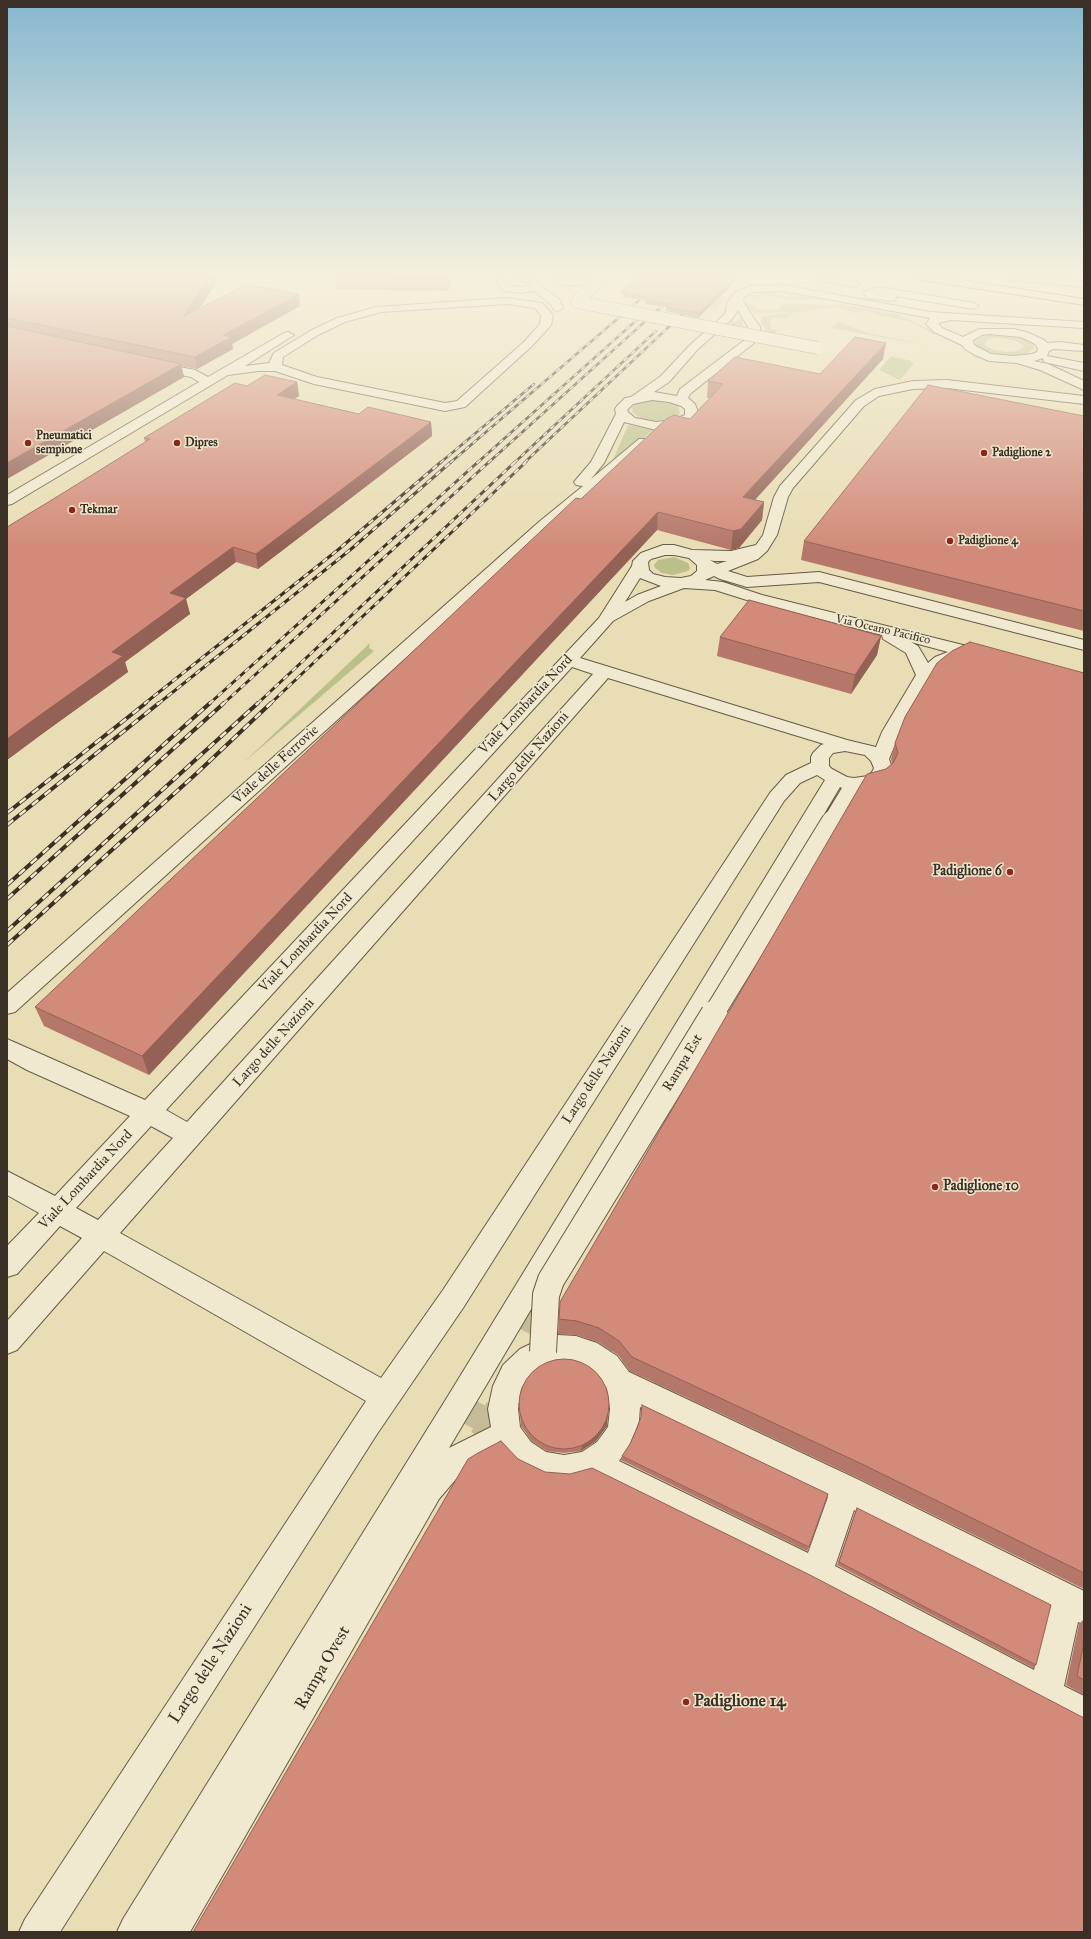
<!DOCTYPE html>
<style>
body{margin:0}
#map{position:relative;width:1091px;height:1939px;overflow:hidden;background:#e9ddb5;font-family:"IM FELL Great Primer",serif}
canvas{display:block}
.frame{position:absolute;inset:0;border:8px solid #3a3025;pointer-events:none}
</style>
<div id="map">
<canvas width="1091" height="1939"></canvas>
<div class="frame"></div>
</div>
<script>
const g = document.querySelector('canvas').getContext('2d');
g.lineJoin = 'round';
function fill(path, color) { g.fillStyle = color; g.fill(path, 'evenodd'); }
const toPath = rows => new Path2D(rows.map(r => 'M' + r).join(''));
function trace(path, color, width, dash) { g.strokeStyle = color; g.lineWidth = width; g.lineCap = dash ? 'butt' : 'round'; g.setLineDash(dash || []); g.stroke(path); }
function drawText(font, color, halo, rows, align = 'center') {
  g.font = font + ' "IM FELL Great Primer",serif'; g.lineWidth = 3; g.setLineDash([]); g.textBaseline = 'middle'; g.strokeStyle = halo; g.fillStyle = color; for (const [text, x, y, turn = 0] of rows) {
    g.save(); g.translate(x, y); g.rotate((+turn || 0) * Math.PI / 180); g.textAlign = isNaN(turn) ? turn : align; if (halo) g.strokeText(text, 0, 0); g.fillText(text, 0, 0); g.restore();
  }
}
const green = toPath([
 [764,291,773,291,786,297,790,296,776,291,790,292,826,300,786,300,766,295,756,298,751,296,746,300,747,303,760,309,779,310,783,303,826,305,842,304,897,314,937,333,934,334,908,321,880,316,868,311,854,313,836,307,800,312,755,313,746,306,745,300,747,297],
 [793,313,787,319,774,317,770,321,771,329,778,330,770,338,761,322,761,316],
 [838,321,868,333,931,346,831,328],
 [990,334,1015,336,1024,338,1030,342,1034,346,1034,349,1024,355,1015,356,994,354,976,346,975,340],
 [999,338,1016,341,1023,345,1023,347,1018,351,1006,352,994,350,986,346,985,343,989,339],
 [891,356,912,361,911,363,914,363,900,380,879,370],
 [650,400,673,403,678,406,680,413,677,416,658,421,642,419,633,413,632,407,636,404],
 [628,425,653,430,610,467],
 [674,557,688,563,690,568,688,571,673,575,662,573,655,568,654,565,658,560],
 [370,643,369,648,374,651,243,763]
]);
const minorTunnelFar2 = toPath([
 [660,277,727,309,737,322,735,331,731,336]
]);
const minorTunnelFar1 = toPath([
 [515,1312,708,1410],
 [458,1406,481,1418]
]);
const minorTunnel = toPath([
 [479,1417,574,1466]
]);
const minor = toPath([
 [496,277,506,277,511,286,520,287,531,285,513,277,530,277,539,280,542,287,559,299,563,308,558,311,554,310,550,303,533,291,520,293,504,291,499,286,496,277],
 [552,277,568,277,572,280,601,277,589,284,569,286,557,283,552,277],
 [813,277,836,277,859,282,860,284,855,287,818,280,813,277],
 [1004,277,1046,277,1084,281,1084,287,1009,280,1004,277],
 [784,285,930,312,1084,322,1084,328,951,320,938,323,942,328,963,337,979,329,1014,329,1029,333,1044,340,1047,343,1060,342,1084,345,1084,351,1053,349,1049,351,1047,356,1084,363,1084,371,1044,362,1043,358,1034,361,1048,364,1084,381,1084,390,1040,370,1017,363,989,361,975,355,965,349,962,345,934,332,926,324,930,318,784,291,753,292,744,297,743,302,760,327,761,334,754,343,690,394,688,398,695,404,698,412,695,420,681,427,656,430,624,422,604,463,591,479,639,439,649,439,651,442,649,445,550,527,15,1012,7,1014,7,993,540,521,583,486,576,485,574,482,591,462,616,414,615,409,617,406,625,398,631,397,661,376,690,345,724,315,726,311,727,303,735,292,751,286,784,285],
 [738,310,748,327,749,334,746,339,680,389,677,396,654,392,669,382,698,349,732,319,738,310],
 [989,334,1021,337,1035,344,1038,349,1037,352,1032,354,1013,356,991,354,974,345,973,340,982,335,989,334],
 [652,400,669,402,681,406,685,409,685,415,673,420,656,422,635,418,628,412,627,410,633,404,652,400],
 [880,287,974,303,979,306,974,309,895,296,896,298,895,300,891,301,866,298,864,293,865,291,880,287],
 [507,298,542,303,553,315,551,325,533,345,465,407,445,411,314,384,275,371,258,371,228,375,12,504,7,505,7,495,199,382,191,377,149,369,147,366,149,363,153,362,195,370,208,377,284,333,288,332,294,335,245,366,269,363,274,353,310,331,337,318,376,307,507,298],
 [507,304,535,308,541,315,540,324,525,341,457,401,445,403,317,377,282,365,283,357,318,335,345,322,381,312,507,304],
 [947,380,1084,396,1084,404,947,388,913,389,879,396,864,406,793,488,788,497,777,535,767,551,758,559,728,571,747,577,819,572,1084,640,1084,650,819,582,747,587,720,579,714,576,705,580,723,582,762,595,991,652,993,656,991,660,985,661,965,656,947,665,932,678,900,732,889,759,892,768,888,778,882,784,860,789,839,825,832,827,825,825,822,821,842,788,840,787,449,1448,491,1427,488,1409,493,1386,503,1365,520,1349,541,1339,558,1335,576,1336,597,1343,617,1356,629,1372,857,1479,1084,1591,1084,1624,1078,1622,1064,1686,1084,1696,1084,1732,805,1585,591,1479,570,1485,546,1483,519,1470,502,1452,479,1464,456,1479,439,1499,190,1932,117,1932,123,1919,448,1396,825,780,817,775,800,783,784,801,463,1308,377,1434,60,1932,19,1932,25,1919,366,1401,104,1251,17,1350,7,1354,7,1321,82,1238,60,1226,17,1274,7,1277,7,1246,39,1213,7,1195,7,1171,55,1196,130,1116,27,1070,7,1059,7,1039,145,1100,599,618,632,566,633,561,641,553,663,545,674,545,692,550,731,551,756,545,763,535,774,497,780,486,856,400,875,389,913,381,947,380],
 [665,555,674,555,689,558,697,565,697,571,691,576,681,578,665,577,653,574,649,570,648,562,651,559,665,555],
 [710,560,714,561,727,561,717,564,710,560],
 [640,578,661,586,637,595,625,602,640,578],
 [684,588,715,590,750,601,882,635,883,639,906,653,916,675,882,732,876,747,847,740,580,658,613,621,649,601,684,588],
 [911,642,948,652,935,657,928,663,918,646,911,642],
 [572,667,593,674,187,1122,166,1110,572,667],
 [608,678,824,744,821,745,813,753,811,757,811,763,786,775,770,793,443,1290,381,1378,120,1233,608,678],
 [845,751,865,755,871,761,874,768,872,772,868,776,854,778,847,777,832,769,829,766,829,758,833,753,845,751],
 [151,1126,173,1138,98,1220,76,1208,151,1126],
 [564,1361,581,1364,597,1375,607,1389,610,1409,608,1427,597,1442,582,1452,564,1455,546,1452,531,1442,520,1427,518,1409,521,1389,531,1375,547,1364,564,1361],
 [640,1407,828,1497,808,1553,619,1461,628,1448,635,1432,639,1421,640,1407],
 [854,1510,1049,1608,1034,1670,835,1566,854,1510]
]);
const highway = toPath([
 [916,277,943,277,1084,299,1084,305,921,280,916,277]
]);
const railFar2 = toPath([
 [440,463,534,384],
 [450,463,666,277],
 [477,463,640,317],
 [488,463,670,299],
 [514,463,656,331],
 [524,463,691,306]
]);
const railFar1 = toPath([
 [144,704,339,549,441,462],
 [158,704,350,550,451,462],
 [209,704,478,462],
 [223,704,489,462],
 [257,704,515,462],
 [270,704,526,462]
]);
const rail = toPath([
 [7,813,146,703],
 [7,825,159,703],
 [7,885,210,703],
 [7,899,224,703],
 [7,931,258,703],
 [7,945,197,773,271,703]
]);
const minorBridgeFar2 = toPath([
 [603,277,577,302,818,348]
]);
const minorBridgeFar1 = toPath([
 [713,1015,832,821]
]);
const minorBridge = toPath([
 [543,1352,546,1295,551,1280,714,1014]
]);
const wall = toPath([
 [7,277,220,277,199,309,300,306,232,344,233,349,197,369,181,366,184,377,7,479],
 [334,277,452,277,448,291,336,289],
 [636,277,740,277,698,318,666,311,666,307,645,304,645,300,623,297,623,294,621,294,621,290],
 [883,359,755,500,764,502,762,520,739,548,731,550,657,530,149,1075,44,1026,35,1007,581,499,690,419,710,398,707,398,708,381,820,374],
 [297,382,299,396,294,399,359,414,431,422,432,436,258,569,236,562,186,599,190,614,125,662,128,672,42,734,7,760,7,527,55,498,145,442,144,438,247,386],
 [1084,416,1084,631,801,560,804,541],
 [881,636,877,655,851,694,717,656,720,637],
 [1084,673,1084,1589,858,1478,630,1371,618,1355,598,1342,576,1335,558,1334,559,1319,886,769,892,764,891,759,895,743],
 [519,1405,607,1426,596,1441,581,1451,564,1453,547,1451,532,1441,521,1426],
 [622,1456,809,1547,807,1551,621,1460],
 [857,1508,1036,1665,1033,1668,837,1565,855,1512],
 [1084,1619,1084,1695,1066,1685,1079,1624]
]);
const shadedWall = toPath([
 [210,277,220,277,185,329,183,317],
 [447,277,452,277,448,291,447,279],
 [736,277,740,277,698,318,699,313],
 [299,294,300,306,232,344,233,349,197,369,195,357,223,335],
 [886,343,883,359,741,515,743,497],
 [181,364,184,377,7,479,7,463],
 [297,382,299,396,279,409,277,395],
 [431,422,432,436,258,569,256,554],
 [764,502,762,520,739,548,731,550,733,531],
 [658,512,657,530,149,1075,142,1056],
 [233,547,236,562,186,599,190,614,125,662,128,672,42,734,7,760,7,739,36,718,112,652,170,593],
 [881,636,877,655,851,694,855,675],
 [609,1405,607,1426,596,1441,581,1451,582,1446]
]);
const building = toPath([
 [7,277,210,277,183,317,247,284,299,294,223,335,231,337,195,357,7,318,7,277],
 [340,277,447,277,447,279,340,277],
 [636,277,736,277,699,313,666,307,670,304,645,300,648,297,623,293,626,291,621,290,636,277],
 [7,326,181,364,7,463,7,326],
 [855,337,886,343,743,497,764,502,741,529,733,531,658,512,142,1056,35,1007,576,498,581,499,666,419,674,415,690,419,723,384,708,381,735,357,820,374,855,337],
 [265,375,297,382,277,395,359,414,368,407,431,422,256,554,233,547,170,593,186,598,112,652,123,656,36,718,7,739,7,527,55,498,150,439,144,438,235,383,247,386,265,375],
 [928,385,1084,416,1084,611,804,541,928,385],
 [749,600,881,636,855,675,720,637,749,600],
 [970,642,1084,673,1084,1573,864,1465,632,1357,619,1341,599,1328,577,1321,559,1319,560,1302,867,774,886,769,893,763,898,753,895,743,905,717,937,663,952,651,970,642],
 '519 1404a45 45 0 1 1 90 0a45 45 0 1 1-90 0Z',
 [642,1405,828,1494,809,1547,622,1456,630,1444,637,1428,641,1417,642,1405],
 [501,1441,518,1459,545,1472,570,1474,592,1468,810,1575,1084,1718,1084,1932,193,1932,468,1459,478,1453,501,1441],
 [857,1508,1051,1605,1036,1665,839,1562,857,1508],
 [1084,1643,1084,1680,1077,1676,1084,1643]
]);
const markers = [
 [28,443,4,"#8f2418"],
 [177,443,4,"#8f2418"],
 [984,453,4,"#8f2418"],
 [72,510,4,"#8f2418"],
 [950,541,4,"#8f2418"],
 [1010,872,4,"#8f2418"],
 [935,1187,4,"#8f2418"],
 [686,1702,4,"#8f2418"]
];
const farPoinames = [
 ["Pneumatici",36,436],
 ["sempione",36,450],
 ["Dipres",185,443],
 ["Padiglione 2",992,453],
 ["Tekmar",80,510],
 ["Padiglione 4",958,541]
];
const farStreetnames = [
 ["Via Oceano Pacifico",883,630,13]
];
const streetNames = [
 ["Viale Lombardia Nord",526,705,-47],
 ["Largo delle Nazioni",529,757,-49],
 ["Viale delle Ferrovie",276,765,-42],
 ["Viale Lombardia Nord",306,943,-47],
 ["Largo delle Nazioni",274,1043,-48],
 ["Rampa Est",683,1063,-59],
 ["Largo delle Nazioni",597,1075,-57],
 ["Viale Lombardia Nord",86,1180,-47]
];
const poiNames = [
 ["Padiglione 6",1002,872],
 ["Padiglione 10",943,1187,"left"]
];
const nearStreetnames = [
 ["Largo delle Nazioni",211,1664,-57],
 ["Rampa Ovest",323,1668,-60]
];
const nearPoinames = [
 ["Padiglione 14",694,1702]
];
fill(green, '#bbc08a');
trace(minorTunnelFar2, '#c6ba98', 12, [12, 6]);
trace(minorTunnelFar1, '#c6ba98', 26, [26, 13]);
trace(minorTunnel, '#c6ba98', 34, [34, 17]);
trace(minor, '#665b49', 2);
trace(highway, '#3a3025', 2);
fill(minor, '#f1e9cf');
fill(highway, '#e9ddb5');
trace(railFar2, '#3a3025', 2.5);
trace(railFar1, '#3a3025', 3);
trace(rail, '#3a3025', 4);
trace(railFar2, '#f1e9cf', 1.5, [5]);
trace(railFar1, '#f1e9cf', 2, [6]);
trace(rail, '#f1e9cf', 2.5, [8]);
trace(minorBridgeFar2, '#665b49', 13, []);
trace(minorBridgeFar1, '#665b49', 22, []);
trace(minorBridge, '#665b49', 28, []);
trace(minorBridgeFar2, '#f1e9cf', 12);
trace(minorBridgeFar1, '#f1e9cf', 20);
trace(minorBridge, '#f1e9cf', 26);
fill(wall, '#b57769');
fill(shadedWall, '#936155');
fill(building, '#d28a7a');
trace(building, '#936155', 1);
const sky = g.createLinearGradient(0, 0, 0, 549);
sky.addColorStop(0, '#87b7d0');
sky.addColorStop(0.5, '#f5f0de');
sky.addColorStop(1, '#f5f0de00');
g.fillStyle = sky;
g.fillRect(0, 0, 1091, 549);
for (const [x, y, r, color] of markers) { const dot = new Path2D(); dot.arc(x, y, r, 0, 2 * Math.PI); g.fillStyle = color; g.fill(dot); trace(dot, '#f1e9cf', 1.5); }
drawText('bold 12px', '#3a3025', '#f1e9cf', farPoinames, 'left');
drawText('12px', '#3a3025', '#f1e9cf', farStreetnames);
drawText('14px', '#3a3025', '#f1e9cf', streetNames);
drawText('bold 14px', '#3a3025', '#f1e9cf', poiNames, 'right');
drawText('17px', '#3a3025', '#f1e9cf', nearStreetnames);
drawText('bold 17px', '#3a3025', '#f1e9cf', nearPoinames, 'left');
</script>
